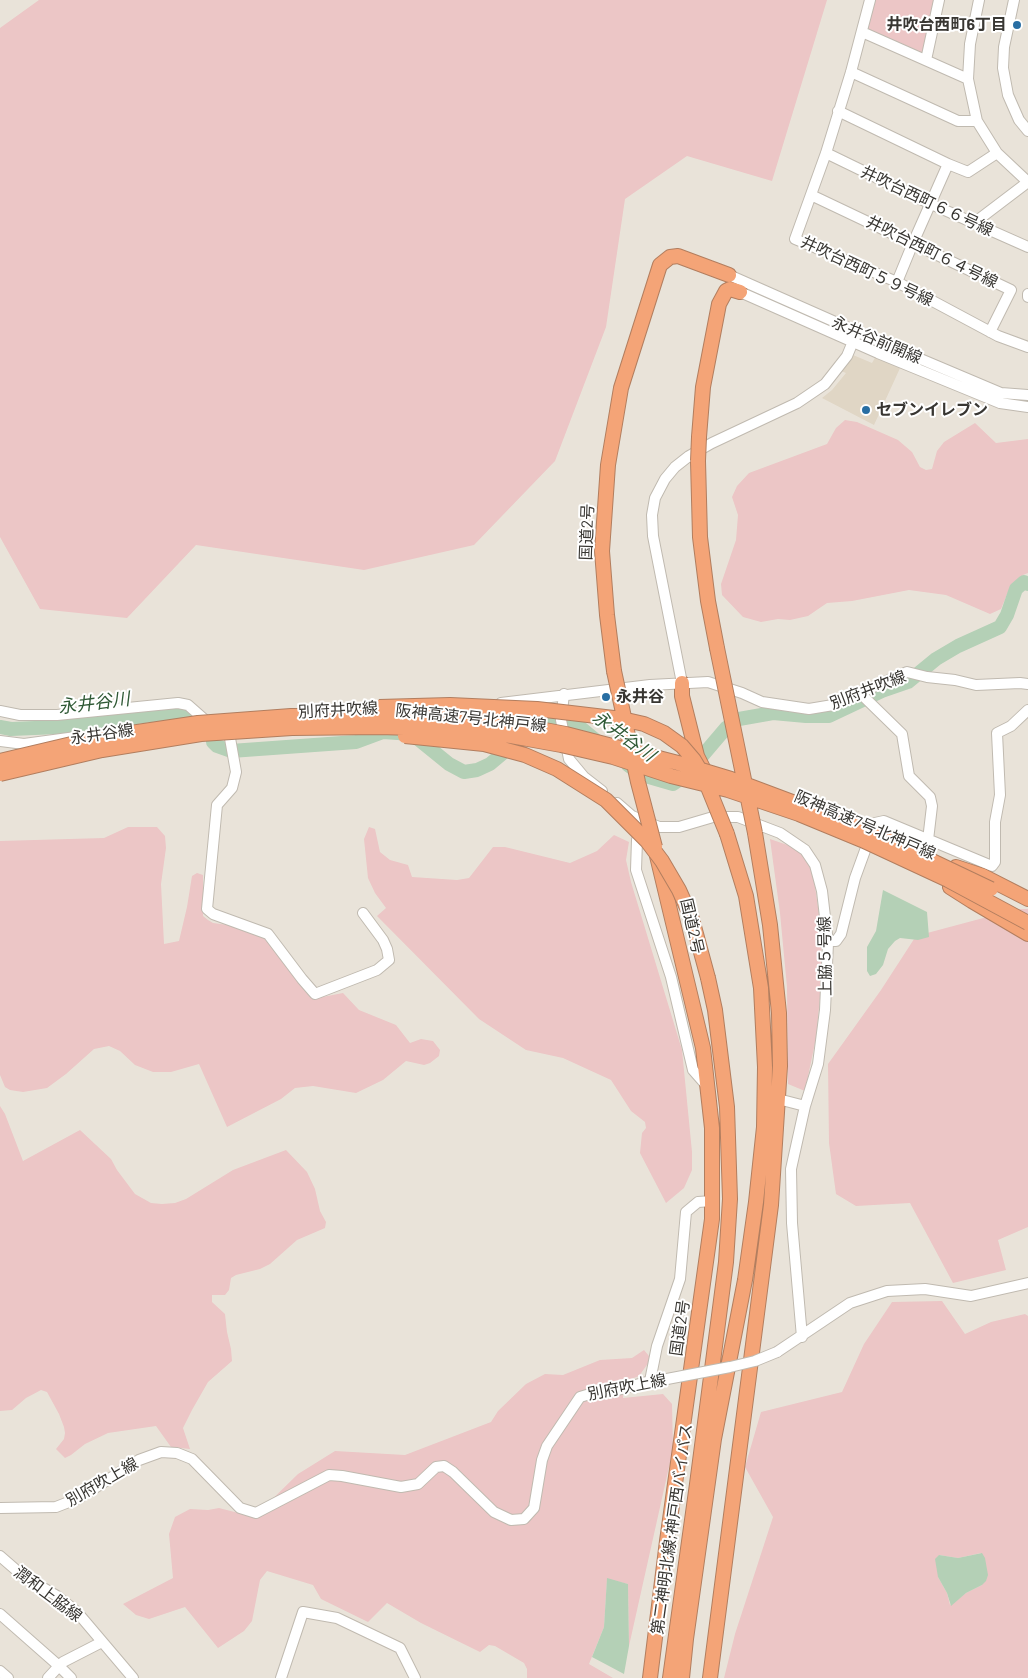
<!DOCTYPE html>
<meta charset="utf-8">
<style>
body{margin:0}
canvas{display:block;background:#e9e3d9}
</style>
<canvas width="1028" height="1678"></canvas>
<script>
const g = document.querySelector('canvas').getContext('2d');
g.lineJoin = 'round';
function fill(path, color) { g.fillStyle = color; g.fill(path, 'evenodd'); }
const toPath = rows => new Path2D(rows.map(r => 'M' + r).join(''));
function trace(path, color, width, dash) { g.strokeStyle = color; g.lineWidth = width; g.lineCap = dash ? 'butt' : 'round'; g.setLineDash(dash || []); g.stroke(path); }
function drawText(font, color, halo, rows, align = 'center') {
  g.font = font + ' Barlow,"Noto Sans JP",sans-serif'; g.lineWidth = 4; g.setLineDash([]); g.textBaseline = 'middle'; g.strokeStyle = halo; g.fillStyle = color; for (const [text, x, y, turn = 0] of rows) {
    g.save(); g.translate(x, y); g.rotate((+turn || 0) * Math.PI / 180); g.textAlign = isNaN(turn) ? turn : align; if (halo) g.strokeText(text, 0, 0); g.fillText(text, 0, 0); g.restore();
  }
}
const built = toPath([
 [853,355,872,363,876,356,901,366,874,425,822,398,832,390,846,373,841,371,851,356]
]);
const green = toPath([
 [39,0,827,0,772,181,687,156,625,199,606,327,555,461,474,545,364,570,196,545,127,618,40,609,0,537,0,28],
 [874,0,935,0,923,54,868,29],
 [845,420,857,422,898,440,912,452,920,467,926,470,932,469,937,451,944,442,975,423,996,443,1028,439,1028,573,1023,575,1008,592,1001,609,990,614,946,595,909,590,852,601,827,603,808,616,790,620,778,619,761,622,743,617,722,595,721,584,736,540,738,515,732,497,737,486,749,473,827,444,836,428],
 [128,827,157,827,165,836,166,848,161,884,164,944,179,941,187,907,192,876,197,873,203,875,203,916,208,920,213,923,242,927,271,941,312,999,343,993,359,1010,396,1025,410,1043,421,1039,433,1041,440,1050,439,1056,430,1063,424,1065,406,1061,383,1080,356,1093,313,1086,295,1088,281,1099,227,1127,199,1064,171,1072,153,1072,135,1065,120,1051,109,1046,94,1049,66,1074,47,1088,23,1092,10,1090,5,1087,0,1075,0,841,104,838],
 [369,827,375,829,380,852,390,860,408,865,412,877,457,880,469,878,493,847,505,847,570,863,597,851,614,835,629,842,626,860,631,882,682,1050,692,1152,692,1170,684,1188,666,1203,640,1153,642,1133,646,1128,645,1122,631,1111,611,1080,563,1058,526,1050,479,1019,377,916,386,908,375,893,368,878,364,839],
 [770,839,796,848,807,860,813,873,821,928,821,987,816,1038,805,1091,788,1084,787,987,780,913],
 [1017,909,1028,909,1028,1227,998,1240,1006,1270,953,1283,910,1203,856,1206,836,1194,829,1143,828,1064,881,990,916,936],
 [0,1106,5,1114,23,1161,80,1130,111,1159,117,1170,135,1194,151,1203,162,1204,175,1203,186,1199,233,1170,286,1150,307,1172,315,1189,320,1211,326,1222,325,1228,297,1240,270,1264,260,1269,236,1275,231,1278,229,1290,225,1295,212,1295,212,1302,225,1314,227,1332,231,1349,232,1361,208,1382,192,1410,183,1428,190,1449,171,1447,156,1426,108,1433,85,1444,71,1455,65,1458,56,1449,64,1439,65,1433,64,1427,59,1414,47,1392,41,1390,26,1398,12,1410,0,1411],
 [942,1301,965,1334,991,1322,1025,1314,1028,1316,1028,1678,724,1678,735,1634,773,1517,745,1467,761,1412,842,1392,864,1344,892,1302],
 [981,1553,982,1585,966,1593,950,1605,947,1593,938,1577,939,1555,958,1558],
 [644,1350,649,1356,649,1362,639,1376,623,1382,623,1398,663,1394,672,1404,673,1449,629,1646,628,1584,607,1579,604,1627,589,1664,613,1678,527,1678,527,1669,524,1663,495,1646,489,1645,480,1652,421,1623,387,1603,368,1622,321,1599,313,1585,267,1571,260,1580,252,1621,244,1631,218,1648,185,1607,149,1619,136,1615,123,1604,173,1578,169,1534,175,1517,190,1509,208,1510,219,1508,254,1517,298,1474,335,1451,405,1455,491,1422,498,1411,526,1384,545,1374,563,1375,600,1360,632,1358]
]);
const water = toPath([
 [883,890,927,912,929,937,918,940,900,938,895,941,888,949,883,965,876,974,870,976,867,971,867,947,876,931],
 [982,1553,985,1558,988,1575,986,1581,982,1585,966,1593,951,1606,947,1593,938,1577,935,1559,939,1555,958,1558],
 [607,1578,628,1584,629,1646,624,1674,592,1657,604,1627]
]);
const river = toPath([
 [0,727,11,729,59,727,183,711,189,717],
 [213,742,217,746,231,751,356,742,383,732,412,734,449,764,464,772,477,770,490,764,546,717,570,719,599,743],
 [628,765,642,775,673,784,686,775,726,728,739,719,773,713,806,716,829,716,882,691,908,682,936,659,958,646,1000,627,1007,615,1016,589,1024,582,1028,584]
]);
const minor = toPath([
 [870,0,851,72,826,153,795,239,897,282,998,336,1028,347],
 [979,0,970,44,968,79,977,121,997,153,1028,182],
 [1014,0,1004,47,1003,68,1008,95,1019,120,1028,131],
 [862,32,968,79],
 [926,60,939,0],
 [851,72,958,121,977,121],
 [838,111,948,164,968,172,997,153],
 [826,153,931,204,1028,247],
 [811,195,1011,290,990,332],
 [974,223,1028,182],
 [729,275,885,344,1001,393,1028,395],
 [897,282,913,243,948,164],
 [740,292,878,353,1000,403,1028,407],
 [1028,294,1028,297],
 [682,683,653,536,652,515,655,498,665,479,675,467,689,456,712,443,797,403,825,384,847,356,857,332],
 [860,693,902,734,909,776,930,797,932,806,928,840],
 [564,694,561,720,569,759,584,777,602,791],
 [501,703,650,685,708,682,742,693,762,702,809,709,833,705,907,672,927,677,955,680,976,685,1020,683,1028,684],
 [316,710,384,707],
 [0,711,20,715,57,715,178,703,188,705,205,720],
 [228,727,236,772,232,788,217,805,207,909,213,914,268,934,302,979,315,994,377,970,389,960,387,949,383,940,363,913],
 [0,741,24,744,76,737],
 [617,803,632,816,659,827,679,827,713,817,738,817,780,833,805,850,815,865,822,891,828,943,825,1010,818,1064,805,1106,791,1169,792,1223,802,1337],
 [642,830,637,840,636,870,671,977,693,1070,707,1086],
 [871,835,875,823,884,821,992,866,995,862,995,822,1000,795,997,733,1011,726,1028,710],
 [828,941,836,941,841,934,855,878,867,845],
 [778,1099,805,1106],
 [777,1352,850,1303,887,1291,925,1289,971,1296,1028,1283],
 [650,1381,657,1346,680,1279,686,1212,698,1202,712,1201],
 [0,1508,56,1507,79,1498,139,1460,161,1452,177,1453,192,1459,240,1508,256,1513,329,1475,342,1476,401,1487,418,1484,436,1467,444,1466,453,1472,494,1512,511,1520,524,1519,534,1508,542,1460,547,1446,580,1397,590,1394,607,1393,650,1381,667,1379],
 [0,1556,23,1576,57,1596,77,1612,133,1678],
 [0,1614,59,1666,63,1662,102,1642],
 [0,1671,8,1678],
 [48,1678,59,1666,71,1678],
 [281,1678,303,1612,337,1618,400,1648,415,1678]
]);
const highway = toPath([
 [699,437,703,387,719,304,726,291,730,289,740,292],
 [698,461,700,537,708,601,717,648],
 [614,671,607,615,602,551,608,465,621,388,660,265,670,257,678,256,729,275],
 [682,683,682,696,697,756,703,768],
 [956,867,983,876,1028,899],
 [950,887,972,901,1028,934],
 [650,1678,667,1541,712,1219,712,1128,703,1048,657,856],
 [670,1678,697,1484,726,1262,730,1199,727,1107,715,1010,708,978],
 [682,1678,686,1639,714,1439,745,1280,756,1202,764,1127,765,1067,761,988,746,896,727,834],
 [710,1678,771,1205,780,1066,779,1013,770,925,755,833]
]);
const minorBridge = toPath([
 [667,1379,730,1367,755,1361,777,1352]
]);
const highwayBridge = toPath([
 [698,461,699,437],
 [717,648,755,833],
 [614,671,638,782,655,847],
 [379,707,450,705,537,709,622,719,644,724,664,733,682,746,694,760,703,775,727,834],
 [405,736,484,744,525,755,557,769,606,800,647,841,662,861,679,890,692,919,708,978],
 [0,761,97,738,198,723,291,716,381,716,446,718,513,724,566,734,678,763,731,779,867,830,991,889],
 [0,774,102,750,201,734,292,728,380,727,444,729,511,736,561,745,613,757,671,776,728,790,799,814,862,840,948,880,1028,923]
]);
const markers = [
 [1017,25,5,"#286ea3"],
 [866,410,5,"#286ea3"],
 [606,697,5,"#286ea3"]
];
const poiNames = [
 ["井吹台西町6丁目",1007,25,"right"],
 ["セブンイレブン",876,410],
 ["永井谷",616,697]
];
const streetNames = [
 ["井吹台西町６６号線",927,201,25],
 ["井吹台西町６４号線",932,252,26],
 ["井吹台西町５９号線",867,271,25],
 ["永井谷前開線",877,340,23],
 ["国道2号",587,532,-88],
 ["別府井吹線",868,690,-21],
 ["別府井吹線",338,710,-3],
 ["阪神高速7号北神戸線",471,718,6],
 ["永井谷線",102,734,-8],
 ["阪神高速7号北神戸線",865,825,23],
 ["国道2号",692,926,77],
 ["上脇５号線",825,956,-91],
 ["国道2号",680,1328,-82],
 ["別府吹上線",627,1387,-11],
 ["別府吹上線",102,1482,-30],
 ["第二神明北線;神戸西バイパス",672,1529,-82],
 ["潤和上脇線",48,1594,37]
];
const waterNames = [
 ["永井谷川",94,703,-7],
 ["永井谷川",624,736,36]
];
fill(built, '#e0d6c5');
fill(green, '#ecc6c6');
fill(water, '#b4d0b6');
trace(river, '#b4d0b6', 14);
trace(minor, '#c0bab0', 12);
trace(highway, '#b27e5f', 16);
trace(minor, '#fff', 10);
trace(highway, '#f4a477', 14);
trace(minorBridge, '#c0bab0', 12, []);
trace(highwayBridge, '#b27e5f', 16, []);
trace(minorBridge, '#fff', 10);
trace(highwayBridge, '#f4a477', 14);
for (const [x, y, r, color] of markers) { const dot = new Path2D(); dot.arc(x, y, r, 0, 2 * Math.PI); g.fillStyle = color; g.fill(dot); trace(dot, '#fff', 2); }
drawText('bold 16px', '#383632', '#fff', poiNames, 'left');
drawText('16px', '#383632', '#fff', streetNames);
drawText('italic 18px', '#2f5935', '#fff', waterNames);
</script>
